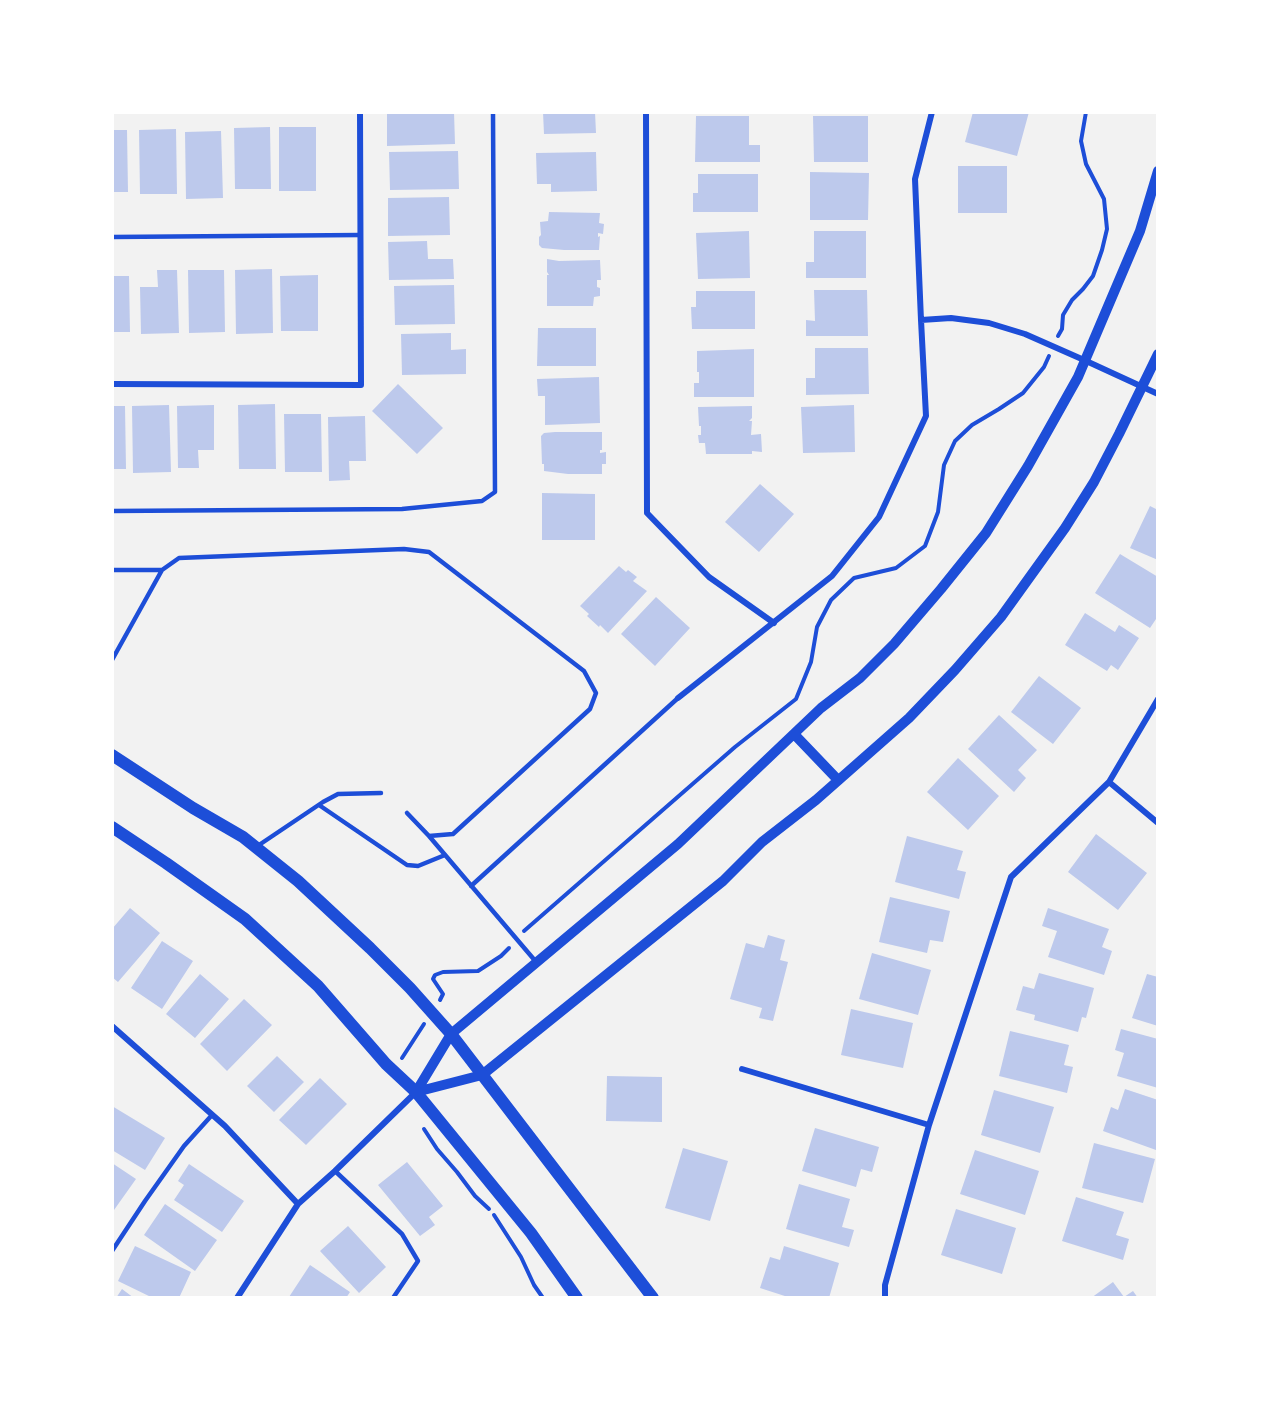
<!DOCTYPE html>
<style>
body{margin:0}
#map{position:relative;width:1270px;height:1410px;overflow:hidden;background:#f2f2f2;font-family:"Golos Text",sans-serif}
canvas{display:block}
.frame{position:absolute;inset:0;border:114px solid #fff;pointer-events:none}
</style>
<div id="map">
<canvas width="1270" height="1410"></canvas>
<div class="frame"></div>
</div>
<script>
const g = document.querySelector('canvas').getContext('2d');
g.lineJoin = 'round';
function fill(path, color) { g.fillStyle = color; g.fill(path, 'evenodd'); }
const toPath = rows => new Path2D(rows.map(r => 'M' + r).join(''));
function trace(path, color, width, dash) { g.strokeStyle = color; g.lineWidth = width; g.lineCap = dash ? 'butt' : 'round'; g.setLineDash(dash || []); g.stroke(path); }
const building = toPath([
 [387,112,454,112,455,144,387,146],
 [543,112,595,112,596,133,544,134],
 [973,112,1029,112,1017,156,965,142],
 [696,116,749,116,749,145,760,145,760,162,695,162],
 [813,116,868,116,868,162,814,162],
 [270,127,271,189,235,189,234,128],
 [279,127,316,127,316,191,279,191],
 [176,129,177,194,140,194,139,130],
 [112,130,127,130,128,192,112,192],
 [221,131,223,198,186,199,185,132],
 [458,151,459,189,390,190,389,152],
 [596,152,597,191,551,192,551,184,537,184,536,153],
 [958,166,1007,166,1007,213,958,213],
 [810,172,869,173,868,220,810,220],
 [698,174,758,174,758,212,693,212,693,193,698,193],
 [449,197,450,235,388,236,388,198],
 [549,212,600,213,599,223,604,224,603,234,598,233,598,237,600,236,599,250,564,250,542,248,539,245,539,237,541,235,540,222,548,221],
 [749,231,750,278,698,279,696,233],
 [814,231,866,231,866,278,806,278,806,262,814,262],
 [427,241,428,259,453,259,454,279,389,280,388,242],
 [547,259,559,261,600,260,601,280,597,280,597,287,600,288,600,296,594,297,593,306,547,306,547,275,549,275,547,272],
 [272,269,273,333,236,334,235,270],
 [157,270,177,270,179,333,141,334,140,287,158,287],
 [188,270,224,270,225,332,189,333],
 [318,275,318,331,281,331,280,276],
 [112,276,129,276,130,332,112,332],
 [454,285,455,324,395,325,394,286],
 [814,290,867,290,868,336,806,336,806,320,815,321],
 [696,291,755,291,755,329,692,329,691,307,696,307],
 [538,328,596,328,596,366,537,366],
 [451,333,451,350,466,349,466,374,402,375,401,334],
 [815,348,868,348,869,394,806,395,806,378,815,378],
 [754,349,754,397,694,397,694,383,699,383,699,372,697,372,697,351],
 [599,377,600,423,545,425,545,396,538,396,537,379],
 [398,384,443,428,417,454,372,411],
 [275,404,276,469,239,469,238,405],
 [169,405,171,472,133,473,132,406],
 [214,405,214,450,198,450,199,468,178,468,177,406],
 [854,405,855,452,803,453,801,407],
 [112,406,125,406,126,469,112,469],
 [752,406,752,418,749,421,752,421,751,435,761,434,762,452,752,451,752,454,706,454,705,443,699,443,698,435,701,435,701,426,699,426,698,407],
 [284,414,321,414,322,472,285,472],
 [365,416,366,461,349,461,350,480,329,481,328,417],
 [555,432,602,432,602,450,600,450,600,453,606,452,606,464,602,464,602,474,568,474,544,471,544,464,542,464,541,436,544,433],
 [760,484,794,514,759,552,725,522],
 [542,493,595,494,595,540,542,540],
 [1150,506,1158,510,1158,560,1130,548],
 [1120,554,1158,577,1158,616,1150,628,1095,593],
 [619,566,626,572,628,570,637,577,633,581,647,591,608,633,600,625,599,627,587,616,589,614,580,606],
 [656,597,690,628,655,666,621,634],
 [1085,613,1115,632,1119,625,1139,638,1118,670,1111,665,1107,671,1065,645],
 [1039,676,1081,708,1053,744,1011,712],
 [999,715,1037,750,1018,770,1026,778,1014,792,968,749],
 [958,758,999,796,968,830,927,792],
 [1096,834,1147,873,1118,910,1068,872],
 [907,836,963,851,957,870,966,872,959,899,895,882],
 [890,897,950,911,943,942,930,940,927,953,879,942],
 [130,908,160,933,118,982,112,977,112,929],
 [1048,908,1109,929,1102,947,1112,951,1104,975,1048,957,1057,931,1042,926],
 [768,935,785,940,780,960,788,962,773,1021,759,1018,762,1008,730,999,746,943,764,948],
 [162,941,193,961,162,1009,131,988],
 [872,953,931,970,918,1015,859,999],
 [1039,973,1094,988,1086,1018,1082,1017,1078,1032,1034,1020,1035,1015,1016,1010,1023,986,1034,989],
 [200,974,229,999,195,1038,166,1014],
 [1147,974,1158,977,1158,1026,1132,1018],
 [244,999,272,1025,227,1071,200,1044],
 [851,1009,913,1023,903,1068,841,1055],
 [1121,1029,1158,1039,1158,1088,1117,1076,1124,1053,1115,1050],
 [1010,1031,1069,1045,1064,1065,1073,1067,1067,1093,999,1076],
 [277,1056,304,1082,274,1112,247,1086],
 [607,1076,662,1077,662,1122,606,1121],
 [320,1078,347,1104,306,1145,279,1120],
 [1125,1089,1158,1100,1158,1144,1156,1150,1103,1131,1111,1107,1118,1110],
 [994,1090,1054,1107,1040,1153,981,1135],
 [112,1106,165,1138,145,1170,112,1150],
 [815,1128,879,1147,872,1172,861,1169,856,1187,802,1171],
 [1094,1143,1155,1159,1143,1203,1082,1188],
 [683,1148,728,1161,710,1221,665,1208],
 [975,1150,1039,1171,1025,1215,960,1194],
 [407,1162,443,1206,429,1217,435,1225,420,1236,378,1185],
 [112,1163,136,1179,114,1210,112,1209],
 [189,1164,244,1201,222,1232,174,1200,184,1185,178,1181],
 [799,1184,850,1199,842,1227,854,1230,849,1247,786,1229],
 [1076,1197,1124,1212,1116,1235,1129,1239,1123,1260,1062,1241],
 [165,1204,217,1240,195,1271,144,1235],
 [956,1209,1016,1228,1002,1274,941,1255],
 [348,1226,386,1267,359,1293,320,1251],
 [135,1246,191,1272,179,1298,153,1298,118,1281],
 [784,1246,839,1263,829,1298,791,1298,760,1288,770,1257,780,1260],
 [310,1265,350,1292,346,1298,289,1297],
 [1113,1282,1124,1297,1133,1291,1138,1298,1091,1298],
 [122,1289,134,1298,116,1298]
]);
const path = toPath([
 [1058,336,1062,329,1063,315,1072,300,1083,289,1093,276,1102,250,1107,229,1104,199,1086,164,1081,141,1086,112],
 [524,931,735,747,796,699,811,662,817,627,831,600,854,578,896,568,925,546,938,512,944,465,955,441,972,425,999,409,1023,393,1044,367,1049,356],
 [440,1000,443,994,433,979,435,975,443,972,478,971,501,956,509,948],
 [402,1058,424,1024],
 [424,1129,437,1149,457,1172,475,1196,489,1209],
 [494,1215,521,1257,534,1285,543,1298]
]);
const service = toPath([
 [112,237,360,235],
 [112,511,402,509,482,501,495,492,493,112],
 [112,570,162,570],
 [112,660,162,570,179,558,404,549,429,552,584,671,596,693,590,709,453,834,429,836,407,813],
 [319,805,407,865,418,866,445,855],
 [429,836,537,963],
 [256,847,323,802,338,794,381,793],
 [471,886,678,698],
 [335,1171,402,1234,418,1261,393,1298],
 [112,1251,145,1201,184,1146,212,1115]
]);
const minor = toPath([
 [646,112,647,513,709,577,774,623],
 [921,320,951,318,989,323,1025,334,1084,360,1158,394],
 [112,384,361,385,360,112],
 [678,698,832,576,879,517,926,416,921,320,915,179,932,112],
 [1109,782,1158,823],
 [112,1026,225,1126,298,1204],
 [742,1069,929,1125],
 [237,1298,298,1204,335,1171,416,1092],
 [885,1298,885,1285,929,1125,1011,877,1109,782,1158,699]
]);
const tertiary = toPath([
 [794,734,838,780],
 [416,1092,451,1034,678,844,821,708,860,678,894,644,941,589,986,533,1028,466,1078,377,1140,231,1158,171],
 [416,1092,482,1075,723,881,762,842,816,800,909,718,955,670,1001,617,1065,528,1094,482,1119,434,1158,354]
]);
const secondary = toPath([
 [112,755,193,808,243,837,298,881,370,948,410,988,451,1034,653,1298],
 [112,827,166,863,245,919,318,986,386,1064,416,1092,531,1233,577,1298]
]);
fill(building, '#bdc9ec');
trace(path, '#1d4ed8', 4);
trace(service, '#1d4ed8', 4.5);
trace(minor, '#1d4ed8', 6);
trace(tertiary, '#1d4ed8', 10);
trace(secondary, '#1d4ed8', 12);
</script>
